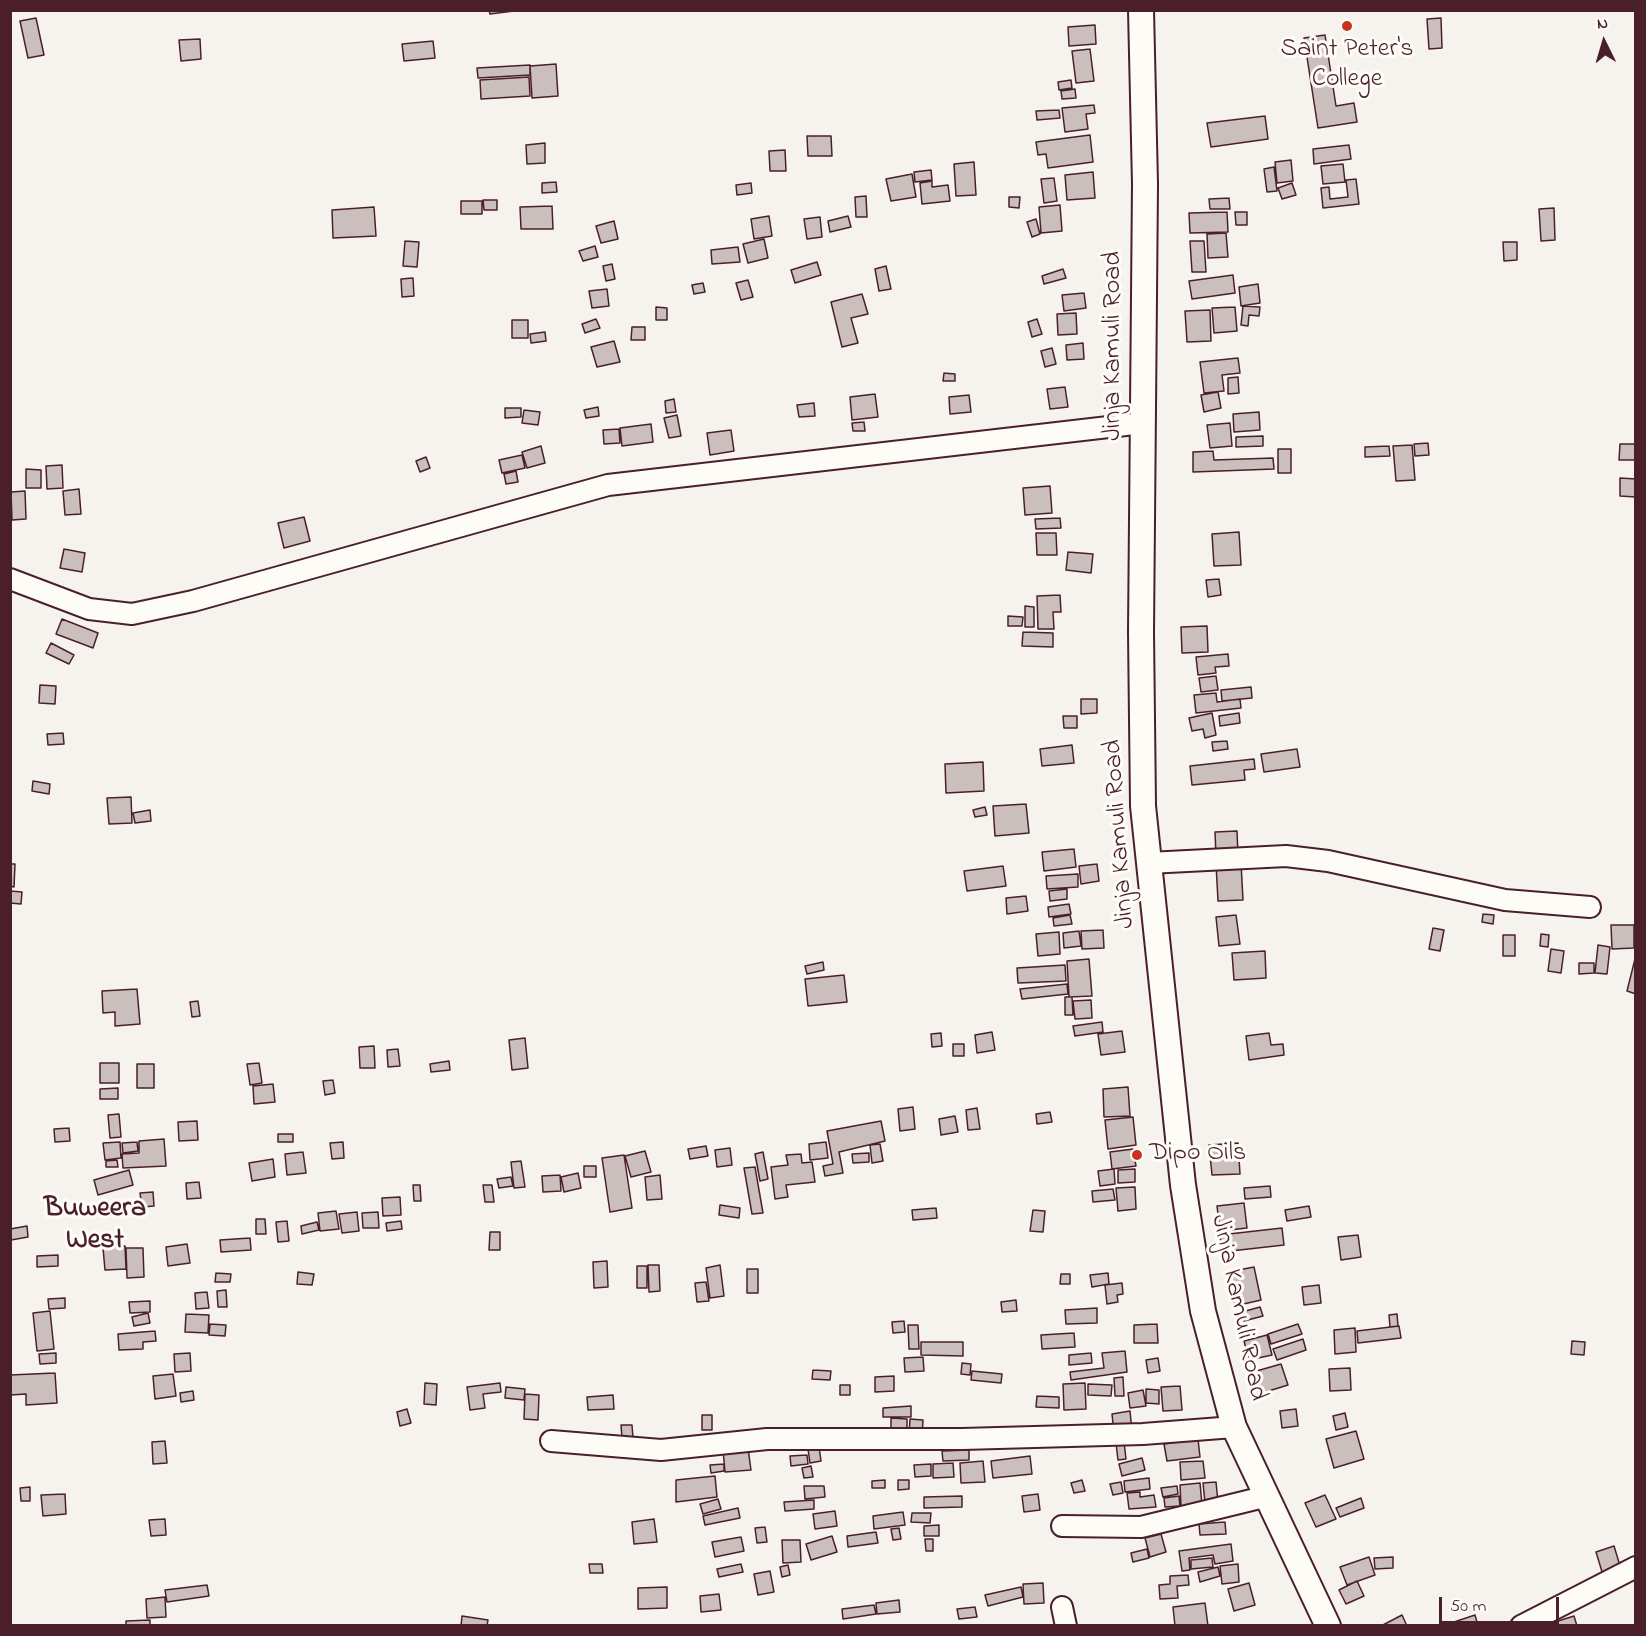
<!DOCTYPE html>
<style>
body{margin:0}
#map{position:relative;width:1646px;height:1636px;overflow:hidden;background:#f6f3ef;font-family:"Indie Flower",sans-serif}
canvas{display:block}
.frame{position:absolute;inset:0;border:12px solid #4a1f2b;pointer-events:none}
.north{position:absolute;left:1574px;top:12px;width:60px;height:60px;-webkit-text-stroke:4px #fdfcf7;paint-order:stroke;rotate:355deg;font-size:16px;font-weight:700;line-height:24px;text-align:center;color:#4a1f2b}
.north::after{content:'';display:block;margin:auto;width:21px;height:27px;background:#4a1f2b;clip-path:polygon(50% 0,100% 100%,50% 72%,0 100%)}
.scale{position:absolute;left:1439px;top:1597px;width:120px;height:27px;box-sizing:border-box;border:3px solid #4a1f2b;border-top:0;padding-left:8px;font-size:18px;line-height:21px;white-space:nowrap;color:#4a1f2b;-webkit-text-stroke:4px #fdfcf7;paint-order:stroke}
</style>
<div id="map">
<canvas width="1646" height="1636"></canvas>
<div class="frame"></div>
<div class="north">N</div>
<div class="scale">50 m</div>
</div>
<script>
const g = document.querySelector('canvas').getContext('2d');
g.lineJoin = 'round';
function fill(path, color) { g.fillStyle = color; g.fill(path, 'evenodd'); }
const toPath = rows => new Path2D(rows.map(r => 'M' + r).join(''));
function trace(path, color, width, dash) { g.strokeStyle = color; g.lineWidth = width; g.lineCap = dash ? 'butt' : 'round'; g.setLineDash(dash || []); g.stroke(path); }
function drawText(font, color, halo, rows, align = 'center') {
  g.font = font + ' "Indie Flower",sans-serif'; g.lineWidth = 6; g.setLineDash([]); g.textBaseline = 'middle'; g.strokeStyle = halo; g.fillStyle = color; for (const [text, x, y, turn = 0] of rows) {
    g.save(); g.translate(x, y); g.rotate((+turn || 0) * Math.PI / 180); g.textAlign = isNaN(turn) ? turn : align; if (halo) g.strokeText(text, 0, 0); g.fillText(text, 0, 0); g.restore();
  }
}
const building = toPath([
 [489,10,522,10,490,14,489,10],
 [36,18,44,55,28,58,20,21,36,18],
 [1441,18,1442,48,1429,49,1427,19,1441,18],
 [1095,25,1096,44,1069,46,1068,27,1095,25],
 [1325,35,1336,106,1354,103,1357,122,1318,128,1304,38,1325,35],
 [200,39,201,59,181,61,179,40,200,39],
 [433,41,435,58,404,61,402,44,433,41],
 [1090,49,1094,81,1076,83,1072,51,1090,49],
 [556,64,558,96,532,98,530,66,556,64],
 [530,65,530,75,478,78,477,68,530,65],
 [529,77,530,96,481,99,480,80,529,77],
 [1071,80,1072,88,1059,90,1058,82,1071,80],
 [1075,89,1076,98,1062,99,1061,91,1075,89],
 [1094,105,1095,113,1086,114,1088,129,1065,132,1062,108,1094,105],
 [1059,110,1060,118,1037,120,1036,111,1059,110],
 [1265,116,1268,139,1211,147,1207,123,1265,116],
 [1090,135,1093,162,1048,168,1046,154,1038,155,1036,142,1090,135],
 [807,136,831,136,832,156,808,156,807,136],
 [545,143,545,163,527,164,526,145,545,143],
 [1349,145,1351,159,1314,164,1313,149,1349,145],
 [785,150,786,171,770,171,769,151,785,150],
 [1291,160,1293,181,1277,183,1275,162,1291,160],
 [974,162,976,195,956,196,954,164,974,162],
 [1343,164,1345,182,1323,184,1321,166,1343,164],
 [1274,167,1277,191,1267,192,1264,169,1274,167],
 [931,170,932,180,915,182,914,172,931,170],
 [1093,172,1095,198,1067,200,1065,175,1093,172],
 [912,174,916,197,891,201,886,179,912,174],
 [1054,178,1057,201,1044,203,1041,179,1054,178],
 [1356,179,1359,204,1323,208,1321,188,1329,187,1330,199,1348,197,1346,180,1356,179],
 [932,181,932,187,948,185,950,201,922,204,920,183,932,181],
 [556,182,557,192,542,193,542,183,556,182],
 [751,183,752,193,737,195,736,185,751,183],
 [1292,183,1296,195,1282,199,1278,188,1292,183],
 [866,196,867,217,856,217,855,197,866,196],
 [1009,197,1020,197,1019,208,1009,207,1009,197],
 [1229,198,1230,209,1210,209,1209,199,1229,198],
 [483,200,497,200,497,210,484,210,483,200],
 [461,201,482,201,482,214,461,214,461,201],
 [1060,205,1062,231,1041,233,1039,207,1060,205],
 [552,206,553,229,521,229,520,207,552,206],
 [374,207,376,236,333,238,332,210,374,207],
 [1554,208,1555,240,1541,241,1539,209,1554,208],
 [1227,212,1228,232,1190,233,1189,213,1227,212],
 [1235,212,1247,212,1247,225,1236,225,1235,212],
 [769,216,772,236,754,239,751,219,769,216],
 [848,216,851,227,830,232,828,221,848,216],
 [820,217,822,237,807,239,804,219,820,217],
 [1036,219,1040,234,1032,237,1027,222,1036,219],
 [614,221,618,239,601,243,596,226,614,221],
 [1226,233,1228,257,1208,258,1207,234,1226,233],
 [764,239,768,258,748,263,743,244,764,239],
 [405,241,419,242,417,267,403,266,405,241],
 [1190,241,1204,241,1206,272,1192,272,1190,241],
 [1503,242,1517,242,1517,260,1504,261,1503,242],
 [595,246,598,257,583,261,579,251,595,246],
 [738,247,740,262,712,264,711,250,738,247],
 [817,262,821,275,795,283,791,270,817,262],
 [612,264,615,279,606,281,603,266,612,264],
 [886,266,891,289,879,291,875,269,886,266],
 [1063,269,1066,278,1044,284,1042,276,1063,269],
 [1233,275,1235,293,1192,299,1189,281,1233,275],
 [413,278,414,296,402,297,401,279,413,278],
 [748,280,753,297,741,300,736,283,748,280],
 [703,283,705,292,694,294,692,285,703,283],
 [1258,284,1260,303,1241,306,1239,287,1258,284],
 [607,289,609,306,592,308,589,291,607,289],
 [1084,293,1086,308,1064,311,1062,295,1084,293],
 [862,294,868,314,851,318,858,343,842,347,831,302,862,294],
 [1243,306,1260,307,1259,316,1249,315,1248,326,1241,325,1243,306],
 [656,307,667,308,667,320,656,320,656,307],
 [1235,307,1237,331,1214,333,1212,308,1235,307],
 [1210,310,1211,341,1187,342,1185,311,1210,310],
 [1076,313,1077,334,1058,335,1057,314,1076,313],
 [596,319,600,328,585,333,582,324,596,319],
 [1037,319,1042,334,1032,337,1028,322,1037,319],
 [512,320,528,320,528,338,512,338,512,320],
 [632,327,645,327,645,340,631,340,632,327],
 [545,332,546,341,531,343,530,334,545,332],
 [614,341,620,362,597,367,591,347,614,341],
 [1083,343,1084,359,1067,360,1066,345,1083,343],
 [1052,348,1056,364,1045,367,1041,351,1052,348],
 [1238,358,1240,373,1222,375,1224,391,1204,393,1200,362,1238,358],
 [944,373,955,374,955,381,943,381,944,373],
 [1238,377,1239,393,1228,394,1228,378,1238,377],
 [1065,387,1068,407,1050,409,1047,389,1065,387],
 [1218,392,1221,408,1204,412,1201,395,1218,392],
 [875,394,878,417,852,420,850,397,875,394],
 [969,395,971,412,950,414,949,397,969,395],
 [674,399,676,412,666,413,665,401,674,399],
 [814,403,815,416,799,417,797,405,814,403],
 [598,407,599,416,586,418,584,410,598,407],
 [505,408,521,408,521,417,505,418,505,408],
 [524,410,540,412,538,425,522,423,524,410],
 [1259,412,1260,430,1234,432,1233,414,1259,412],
 [677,415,681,436,669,438,664,418,677,415],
 [864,422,865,431,853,431,852,423,864,422],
 [1230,423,1232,446,1210,448,1207,425,1230,423],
 [651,424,653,442,622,446,620,428,651,424],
 [619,429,620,443,604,444,603,430,619,429],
 [731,430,734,451,710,455,707,433,731,430],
 [1263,436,1263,446,1236,447,1236,437,1263,436],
 [1428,443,1429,455,1415,456,1414,444,1428,443],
 [1620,444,1636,444,1636,460,1619,460,1620,444],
 [1412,445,1415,480,1396,481,1393,446,1412,445],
 [541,446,545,463,527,468,522,452,541,446],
 [1389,446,1390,456,1365,457,1365,447,1389,446],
 [1278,449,1291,449,1291,473,1278,473,1278,449],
 [1213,451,1214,460,1273,458,1274,469,1193,472,1193,452,1213,451],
 [522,455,525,468,502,473,499,460,522,455],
 [426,457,430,468,420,472,416,461,426,457],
 [62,465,63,488,47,489,46,466,62,465],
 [26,469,41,470,41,488,26,488,26,469],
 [516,471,518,482,506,484,504,474,516,471],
 [1620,478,1636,479,1636,497,1620,496,1620,478],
 [1050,486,1052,513,1025,515,1023,488,1050,486],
 [79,489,81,514,65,515,63,491,79,489],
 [25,491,26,519,12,520,11,492,25,491],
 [304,517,310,541,284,548,278,523,304,517],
 [1060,518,1061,528,1036,529,1035,519,1060,518],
 [1239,532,1241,565,1214,566,1212,534,1239,532],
 [1036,533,1056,533,1057,555,1037,555,1036,533],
 [64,549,85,553,82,572,60,568,64,549],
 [1068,552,1093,554,1091,573,1066,570,1068,552],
 [1219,579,1221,595,1208,597,1206,580,1219,579],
 [1060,595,1061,612,1053,612,1054,629,1038,629,1037,596,1060,595],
 [1025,606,1034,607,1034,627,1025,627,1025,606],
 [1008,616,1023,617,1022,626,1008,626,1008,616],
 [62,619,98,633,93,648,56,634,62,619],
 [1207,626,1208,652,1182,653,1181,627,1207,626],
 [1023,632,1053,633,1053,647,1022,646,1023,632],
 [51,643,74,655,69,664,46,653,51,643],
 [1228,654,1229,666,1215,667,1216,673,1198,675,1196,657,1228,654],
 [1216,676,1218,690,1201,692,1199,678,1216,676],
 [40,685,56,686,55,704,39,703,40,685],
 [1251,687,1252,698,1222,701,1221,690,1251,687],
 [1216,693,1217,702,1240,699,1241,708,1196,713,1194,695,1216,693],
 [1081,699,1097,699,1097,713,1081,714,1081,699],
 [1212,713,1216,735,1205,738,1203,729,1192,731,1189,718,1212,713],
 [1239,713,1240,723,1220,726,1219,716,1239,713],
 [1063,716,1077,716,1077,728,1064,728,1063,716],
 [63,733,64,744,48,745,47,734,63,733],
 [1227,741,1228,749,1213,751,1212,742,1227,741],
 [1072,745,1074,763,1042,766,1040,749,1072,745],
 [1297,749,1300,767,1264,772,1261,754,1297,749],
 [1254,759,1255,769,1244,770,1245,780,1192,785,1190,766,1254,759],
 [983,762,984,791,946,793,945,764,983,762],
 [33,781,50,784,49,794,32,791,33,781],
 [131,797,132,823,109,824,107,798,131,797],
 [1026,804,1029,833,995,836,993,806,1026,804],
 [985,807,987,815,975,817,973,810,985,807],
 [150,810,151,821,135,823,133,813,150,810],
 [1237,831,1238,855,1216,856,1215,832,1237,831],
 [1074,849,1076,867,1044,871,1042,852,1074,849],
 [1241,863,1243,900,1218,901,1216,864,1241,863],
 [10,864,15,864,14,887,10,886,10,864],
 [1097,864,1099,881,1081,884,1079,866,1097,864],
 [1003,866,1006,886,967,891,964,871,1003,866],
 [1078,874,1078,887,1047,889,1046,876,1078,874],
 [1067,889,1067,899,1050,901,1049,891,1067,889],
 [10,891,22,892,21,904,10,903,10,891],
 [1026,896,1028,911,1007,914,1006,898,1026,896],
 [1069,904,1071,914,1049,917,1048,907,1069,904],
 [1483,914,1494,915,1493,924,1482,922,1483,914],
 [1070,915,1072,924,1054,926,1053,918,1070,915],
 [1236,915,1240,944,1219,946,1216,917,1236,915],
 [1611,925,1634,925,1634,948,1612,949,1611,925],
 [1433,928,1444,930,1440,951,1429,949,1433,928],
 [1103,930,1104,948,1082,949,1081,931,1103,930],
 [1079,931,1081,946,1064,948,1063,933,1079,931],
 [1059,932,1060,954,1038,956,1036,934,1059,932],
 [1541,934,1549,935,1548,947,1540,946,1541,934],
 [1503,935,1515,935,1515,956,1503,956,1503,935],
 [1598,945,1610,947,1607,974,1595,973,1598,945],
 [1551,949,1564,951,1561,973,1548,971,1551,949],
 [1265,951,1266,978,1234,980,1232,953,1265,951],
 [1089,959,1092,996,1069,997,1067,961,1089,959],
 [1635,959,1636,959,1636,994,1627,991,1635,959],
 [823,962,824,970,807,974,805,966,823,962],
 [1579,963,1594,963,1594,973,1579,974,1579,963],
 [1065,965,1066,981,1018,983,1017,968,1065,965],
 [844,975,847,1002,808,1006,805,979,844,975],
 [1067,984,1068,994,1022,999,1020,989,1067,984],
 [137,989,140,1024,115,1026,115,1012,103,1013,102,991,137,989],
 [1065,997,1072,997,1073,1015,1065,1015,1065,997],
 [1091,1000,1092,1018,1075,1019,1073,1001,1091,1000],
 [198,1001,200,1016,192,1017,190,1002,198,1001],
 [1102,1022,1103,1032,1075,1036,1073,1026,1102,1022],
 [1122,1031,1125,1052,1101,1055,1098,1034,1122,1031],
 [992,1032,995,1050,977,1053,975,1035,992,1032],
 [941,1033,942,1046,932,1047,931,1034,941,1033],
 [1269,1033,1271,1045,1283,1044,1284,1055,1249,1060,1246,1036,1269,1033],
 [525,1038,528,1068,512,1070,509,1040,525,1038],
 [953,1044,964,1044,964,1056,953,1056,953,1044],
 [374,1046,375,1068,360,1068,359,1047,374,1046],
 [398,1049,400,1066,388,1067,387,1050,398,1049],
 [449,1061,450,1070,431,1072,430,1064,449,1061],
 [100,1063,119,1063,119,1083,100,1083,100,1063],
 [259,1063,262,1083,250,1085,247,1064,259,1063],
 [137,1064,154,1064,154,1088,137,1088,137,1064],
 [333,1080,335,1093,325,1095,323,1081,333,1080],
 [273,1084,275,1102,254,1104,253,1086,273,1084],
 [1128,1087,1130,1116,1104,1117,1103,1089,1128,1087],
 [118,1088,118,1099,100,1099,100,1089,118,1088],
 [913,1107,915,1129,900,1131,898,1109,913,1107],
 [977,1108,980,1129,968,1130,966,1110,977,1108],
 [1050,1112,1052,1122,1037,1124,1036,1114,1050,1112],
 [119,1114,121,1137,110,1138,108,1115,119,1114],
 [955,1116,958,1132,941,1135,939,1119,955,1116],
 [1133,1117,1136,1145,1108,1149,1105,1120,1133,1117],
 [197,1121,198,1140,179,1141,178,1122,197,1121],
 [881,1121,885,1141,839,1152,843,1173,825,1176,823,1166,833,1164,827,1131,881,1121],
 [69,1128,70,1141,55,1142,54,1129,69,1128],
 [278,1134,293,1134,293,1142,278,1142,278,1134],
 [164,1139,166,1166,123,1168,122,1154,139,1153,139,1141,164,1139],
 [120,1142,121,1158,105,1160,103,1143,120,1142],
 [137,1142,138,1151,123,1153,122,1143,137,1142],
 [343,1142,344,1158,332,1159,330,1143,343,1142],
 [826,1142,828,1158,810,1160,809,1144,826,1142],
 [1238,1143,1240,1174,1212,1175,1209,1145,1238,1143],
 [880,1144,883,1161,872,1163,870,1145,880,1144],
 [706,1146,708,1156,690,1159,688,1149,706,1146],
 [730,1148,732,1165,717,1167,715,1150,730,1148],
 [1133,1149,1136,1166,1112,1169,1110,1152,1133,1149],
 [645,1151,651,1172,631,1177,625,1156,645,1151],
 [303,1152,306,1173,287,1175,285,1154,303,1152],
 [763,1152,768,1179,760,1181,755,1154,763,1152],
 [869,1153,869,1162,853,1163,852,1154,869,1153],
 [801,1154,802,1163,812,1162,815,1182,786,1185,788,1197,775,1199,771,1167,788,1165,786,1155,801,1154],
 [624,1155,632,1208,610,1212,602,1158,624,1155],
 [273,1159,275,1177,252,1181,249,1163,273,1159],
 [117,1160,118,1167,106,1167,106,1161,117,1160],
 [521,1161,525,1187,514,1188,511,1162,521,1161],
 [584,1166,596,1166,596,1177,584,1177,584,1166],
 [755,1167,763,1213,752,1214,744,1168,755,1167],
 [1114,1169,1115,1184,1100,1186,1098,1171,1114,1169],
 [1135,1169,1135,1182,1118,1183,1118,1170,1135,1169],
 [129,1170,133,1185,98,1195,94,1180,129,1170],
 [578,1173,581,1188,564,1192,561,1177,578,1173],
 [560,1175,561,1191,543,1192,542,1176,560,1175],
 [660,1175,662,1199,647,1200,645,1177,660,1175],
 [511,1177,513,1186,499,1188,497,1179,511,1177],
 [199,1182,201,1198,187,1199,186,1183,199,1182],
 [413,1185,420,1185,421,1201,414,1201,413,1185],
 [483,1185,492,1185,494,1202,485,1202,483,1185],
 [1270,1186,1271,1197,1245,1199,1244,1188,1270,1186],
 [1135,1187,1136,1209,1118,1211,1116,1188,1135,1187],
 [1113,1189,1115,1200,1093,1202,1092,1191,1113,1189],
 [153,1192,154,1206,142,1207,140,1193,153,1192],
 [400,1197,401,1215,383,1216,382,1198,400,1197],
 [1244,1203,1247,1228,1220,1231,1217,1206,1244,1203],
 [720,1205,740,1208,739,1218,719,1215,720,1205],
 [1309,1206,1311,1217,1287,1221,1285,1210,1309,1206],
 [936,1208,937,1218,913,1220,912,1210,936,1208],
 [1033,1210,1045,1211,1043,1232,1030,1231,1033,1210],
 [336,1211,339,1229,320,1231,318,1213,336,1211],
 [357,1212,359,1231,342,1233,339,1214,357,1212],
 [378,1212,379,1228,363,1228,362,1213,378,1212],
 [256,1219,265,1219,266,1234,256,1234,256,1219],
 [287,1221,289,1241,278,1242,276,1222,287,1221],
 [401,1221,402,1229,387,1231,386,1223,401,1221],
 [317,1222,319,1230,302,1234,301,1226,317,1222],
 [27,1226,28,1237,11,1240,10,1229,27,1226],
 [1282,1228,1284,1245,1222,1252,1220,1235,1282,1228],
 [490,1232,500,1232,500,1250,489,1250,490,1232],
 [1358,1235,1361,1257,1341,1260,1338,1237,1358,1235],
 [250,1238,251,1250,221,1252,220,1240,250,1238],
 [187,1244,190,1263,168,1266,166,1247,187,1244],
 [125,1246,126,1269,105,1270,103,1248,125,1246],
 [126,1248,143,1248,144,1277,127,1278,126,1248],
 [58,1255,58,1266,37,1267,37,1256,58,1255],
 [607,1261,608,1287,594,1288,593,1262,607,1261],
 [648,1265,659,1265,660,1291,649,1292,648,1265],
 [720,1265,724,1296,710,1298,706,1268,720,1265],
 [637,1266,647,1266,647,1288,637,1288,637,1266],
 [1254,1267,1261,1300,1235,1306,1228,1272,1254,1267],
 [747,1269,758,1269,758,1293,747,1293,747,1269],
 [298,1272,314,1274,312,1285,297,1284,298,1272],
 [216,1273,231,1274,230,1282,215,1282,216,1273],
 [1108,1273,1109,1284,1092,1287,1090,1275,1108,1273],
 [1061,1274,1070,1274,1070,1284,1060,1284,1061,1274],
 [706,1282,709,1301,697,1302,695,1283,706,1282],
 [1122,1283,1123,1294,1117,1295,1118,1302,1107,1304,1105,1285,1122,1283],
 [1319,1285,1321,1303,1304,1305,1302,1287,1319,1285],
 [226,1290,227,1307,218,1307,217,1291,226,1290],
 [207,1292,209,1308,196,1309,195,1293,207,1292],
 [65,1298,65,1308,49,1309,48,1299,65,1298],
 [1016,1300,1017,1311,1002,1312,1001,1302,1016,1300],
 [150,1301,150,1312,130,1313,129,1302,150,1301],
 [1260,1307,1263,1316,1244,1321,1242,1312,1260,1307],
 [1097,1308,1097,1323,1066,1324,1065,1310,1097,1308],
 [50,1311,54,1349,37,1351,33,1313,50,1311],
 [148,1313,150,1323,134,1326,132,1317,148,1313],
 [186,1314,209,1315,208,1333,185,1332,186,1314],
 [1397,1314,1398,1326,1390,1327,1389,1315,1397,1314],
 [904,1321,905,1332,893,1333,892,1322,904,1321],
 [210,1324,226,1325,225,1336,209,1335,210,1324],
 [1157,1324,1158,1343,1134,1343,1134,1325,1157,1324],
 [1298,1324,1302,1334,1271,1344,1268,1334,1298,1324],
 [908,1325,918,1325,919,1349,909,1349,908,1325],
 [1399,1326,1401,1338,1358,1343,1357,1331,1399,1326],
 [1355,1328,1356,1352,1335,1354,1334,1330,1355,1328],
 [155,1331,156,1341,143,1342,143,1349,119,1350,118,1334,155,1331],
 [1074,1333,1075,1347,1042,1349,1041,1335,1074,1333],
 [1267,1335,1272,1355,1249,1360,1244,1341,1267,1335],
 [1303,1339,1306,1350,1277,1360,1273,1349,1303,1339],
 [1572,1341,1585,1342,1584,1355,1571,1354,1572,1341],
 [921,1342,963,1342,963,1356,921,1355,921,1342],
 [1125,1351,1127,1372,1071,1380,1070,1372,1104,1368,1102,1353,1125,1351],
 [56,1353,56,1363,40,1364,39,1354,56,1353],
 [190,1353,191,1371,175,1372,174,1354,190,1353],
 [1091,1353,1092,1363,1069,1365,1069,1355,1091,1353],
 [923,1357,924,1371,905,1372,904,1358,923,1357],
 [1158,1358,1160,1371,1148,1373,1146,1360,1158,1358],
 [962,1363,971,1364,970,1375,961,1374,962,1363],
 [1281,1364,1288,1385,1259,1394,1253,1372,1281,1364],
 [1350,1368,1351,1390,1330,1391,1329,1369,1350,1368],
 [813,1370,831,1371,830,1380,812,1379,813,1370],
 [972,1371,1002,1374,1001,1383,971,1380,972,1371],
 [55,1373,57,1403,26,1405,26,1394,10,1395,10,1375,55,1373],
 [173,1374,176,1396,155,1399,153,1376,173,1374],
 [894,1376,894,1391,875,1392,875,1377,894,1376],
 [1123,1377,1124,1396,1115,1396,1114,1378,1123,1377],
 [425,1383,437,1384,436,1405,424,1404,425,1383],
 [500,1383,501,1392,483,1394,485,1408,470,1410,467,1387,500,1383],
 [1085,1383,1086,1409,1064,1410,1063,1384,1085,1383],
 [1088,1384,1112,1385,1111,1396,1088,1395,1088,1384],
 [840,1385,850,1385,850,1395,840,1395,840,1385],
 [1180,1386,1182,1410,1163,1411,1161,1387,1180,1386],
 [506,1387,525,1389,524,1400,505,1398,506,1387],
 [1146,1389,1159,1390,1159,1404,1146,1403,1146,1389],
 [1143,1390,1146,1406,1130,1408,1128,1393,1143,1390],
 [193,1391,194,1400,181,1402,180,1393,193,1391],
 [525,1394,539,1395,538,1420,524,1419,525,1394],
 [613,1395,614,1409,588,1410,587,1397,613,1395],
 [1037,1396,1059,1397,1059,1408,1036,1407,1037,1396],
 [911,1406,911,1417,883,1417,883,1408,911,1406],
 [407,1409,411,1423,400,1426,397,1412,407,1409],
 [1296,1409,1298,1426,1282,1428,1280,1411,1296,1409],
 [1130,1411,1132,1431,1114,1433,1112,1414,1130,1411],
 [1345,1413,1348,1427,1336,1430,1333,1416,1345,1413],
 [702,1415,712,1415,712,1430,702,1430,702,1415],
 [891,1418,907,1419,907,1432,891,1431,891,1418],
 [910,1419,923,1420,922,1438,909,1437,910,1419],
 [621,1425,632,1425,633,1438,622,1438,621,1425],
 [1356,1431,1364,1459,1334,1468,1326,1439,1356,1431],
 [1198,1439,1200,1457,1167,1461,1164,1444,1198,1439],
 [165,1441,167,1463,153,1464,152,1442,165,1441],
 [1124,1442,1126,1459,1118,1460,1116,1443,1124,1442],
 [819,1447,821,1461,810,1463,808,1449,819,1447],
 [748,1448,751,1470,725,1472,723,1450,748,1448],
 [969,1450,969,1460,943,1461,942,1451,969,1450],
 [807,1455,808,1464,791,1466,790,1456,807,1455],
 [1030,1456,1032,1474,993,1478,991,1461,1030,1456],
 [1142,1458,1145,1470,1122,1476,1119,1464,1142,1458],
 [983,1461,985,1482,961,1483,960,1463,983,1461],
 [1203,1461,1205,1478,1181,1480,1180,1462,1203,1461],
 [953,1463,954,1477,933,1478,933,1464,953,1463],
 [724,1464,724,1471,711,1473,710,1465,724,1464],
 [931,1464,931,1476,915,1477,914,1465,931,1464],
 [811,1466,813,1477,804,1478,802,1468,811,1466],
 [715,1476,717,1497,676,1502,676,1480,715,1476],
 [1149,1478,1150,1489,1125,1492,1124,1481,1149,1478],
 [885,1480,885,1488,872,1488,872,1481,885,1480],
 [898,1480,909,1480,909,1489,898,1490,898,1480],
 [1082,1480,1085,1491,1074,1493,1071,1483,1082,1480],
 [1121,1482,1123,1493,1113,1495,1110,1484,1121,1482],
 [1216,1482,1218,1502,1205,1503,1203,1483,1216,1482],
 [1200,1483,1202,1505,1181,1506,1180,1485,1200,1483],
 [804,1486,824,1486,825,1497,805,1499,804,1486],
 [1177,1486,1178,1494,1163,1497,1161,1488,1177,1486],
 [30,1487,30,1501,21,1501,20,1488,30,1487],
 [1140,1492,1140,1497,1154,1495,1156,1507,1129,1509,1127,1493,1140,1492],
 [65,1494,66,1514,43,1516,41,1495,65,1494],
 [1038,1494,1040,1510,1024,1512,1022,1496,1038,1494],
 [1325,1495,1336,1519,1316,1527,1305,1503,1325,1495],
 [962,1496,962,1507,924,1508,924,1497,962,1496],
 [1179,1496,1180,1506,1165,1507,1164,1498,1179,1496],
 [1361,1498,1364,1508,1340,1517,1336,1508,1361,1498],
 [718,1499,721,1509,703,1514,700,1504,718,1499],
 [814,1500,814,1509,785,1511,784,1502,814,1500],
 [738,1508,740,1518,705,1525,703,1516,738,1508],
 [835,1511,837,1526,815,1529,813,1514,835,1511],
 [903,1512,905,1525,874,1529,873,1516,903,1512],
 [912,1513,931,1513,930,1523,911,1522,912,1513],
 [165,1519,166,1535,151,1536,149,1520,165,1519],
 [654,1519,657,1542,634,1544,632,1522,654,1519],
 [1225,1522,1226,1534,1200,1535,1199,1524,1225,1522],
 [939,1525,939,1536,924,1536,924,1526,939,1525],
 [765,1527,767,1542,757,1543,755,1528,765,1527],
 [899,1528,901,1539,893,1540,891,1529,899,1528],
 [876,1532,878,1543,848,1547,847,1536,876,1532],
 [1161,1534,1166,1552,1150,1557,1145,1538,1161,1534],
 [832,1536,837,1552,811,1560,806,1544,832,1536],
 [741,1537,744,1551,715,1557,712,1542,741,1537],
 [925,1539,933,1539,933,1551,926,1551,925,1539],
 [782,1540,800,1540,801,1562,783,1563,782,1540],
 [1231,1544,1233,1561,1215,1564,1213,1555,1189,1558,1190,1570,1182,1571,1179,1551,1231,1544],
 [1614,1546,1621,1569,1603,1575,1596,1552,1614,1546],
 [1147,1549,1149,1558,1133,1562,1131,1553,1147,1549],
 [1369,1557,1375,1575,1347,1585,1340,1567,1369,1557],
 [1393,1557,1393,1568,1375,1569,1374,1558,1393,1557],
 [1212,1558,1213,1567,1191,1569,1191,1560,1212,1558],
 [589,1564,602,1564,603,1573,590,1573,589,1564],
 [741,1564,743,1572,719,1577,717,1569,741,1564],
 [1238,1564,1239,1582,1222,1584,1220,1566,1238,1564],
 [788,1565,790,1575,782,1577,780,1567,788,1565],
 [1218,1567,1220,1576,1200,1582,1198,1572,1218,1567],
 [770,1571,774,1592,758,1595,754,1574,770,1571],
 [1188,1575,1189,1585,1177,1586,1178,1598,1160,1599,1159,1585,1170,1584,1170,1576,1188,1575],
 [1357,1581,1364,1596,1346,1604,1339,1590,1357,1581],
 [1043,1583,1044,1603,1024,1604,1023,1584,1043,1583],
 [1249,1583,1255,1605,1234,1611,1228,1589,1249,1583],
 [207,1585,209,1596,167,1602,165,1590,207,1585],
 [667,1587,667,1608,638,1609,638,1588,667,1587],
 [1021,1587,1023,1597,988,1606,985,1595,1021,1587],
 [719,1594,721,1610,701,1612,700,1596,719,1594],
 [165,1597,166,1617,147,1618,146,1599,165,1597],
 [899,1600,900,1612,877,1614,876,1603,899,1600],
 [1205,1603,1208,1626,1175,1626,1173,1607,1205,1603],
 [874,1605,876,1614,843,1619,842,1609,874,1605],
 [975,1607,977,1617,959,1619,957,1609,975,1607],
 [1402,1615,1407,1626,1381,1626,1402,1615],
 [1475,1615,1478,1626,1442,1626,1475,1615],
 [462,1616,488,1620,487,1626,461,1626,462,1616],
 [1574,1616,1577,1626,1556,1626,1555,1622,1574,1616],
 [150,1620,150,1626,126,1626,126,1621,150,1620]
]);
const minor = toPath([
 [10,579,89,609,132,614,193,601,608,485,1143,423],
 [1148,863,1286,856,1328,861,1505,900,1590,907],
 [551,1441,661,1450,767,1439,962,1439,1143,1434,1234,1427],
 [1062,1526,1141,1527,1268,1496],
 [1062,1607,1066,1626],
 [1521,1626,1636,1567]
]);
const major = toPath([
 [1141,10,1145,184,1141,632,1143,806,1183,1185,1203,1311,1234,1427,1328,1626]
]);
const markers = [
 [1347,26,6,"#c8321e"],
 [1137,1155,6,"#c8321e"]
];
const poiNames = [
 ["Saint Peter's",1347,51],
 ["College",1347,81],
 ["Dipo Oils",1149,1155,"left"]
];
const streetNames = [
 ["Jinja Kamuli Road",1115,346,-90],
 ["Jinja Kamuli Road",1121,834,-94],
 ["Jinja Kamuli Road",1237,1308,78]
];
const quarterNames = [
 ["Buweera",95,1210],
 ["West",95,1242]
];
fill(building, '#cbbfbe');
trace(building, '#4a1f2b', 1.5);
trace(minor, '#4a1f2b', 24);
trace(major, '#4a1f2b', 28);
trace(minor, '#fdfcf7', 20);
trace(major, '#fdfcf7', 24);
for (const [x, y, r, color] of markers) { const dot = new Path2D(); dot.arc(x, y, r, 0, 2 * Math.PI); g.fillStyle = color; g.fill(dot); trace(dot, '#fdfcf7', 2); }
drawText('26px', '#4a1f2b', '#fdfcf7', poiNames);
drawText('26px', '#4a1f2b', '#fdfcf7', streetNames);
drawText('bold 28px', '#4a1f2b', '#fdfcf7', quarterNames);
</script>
